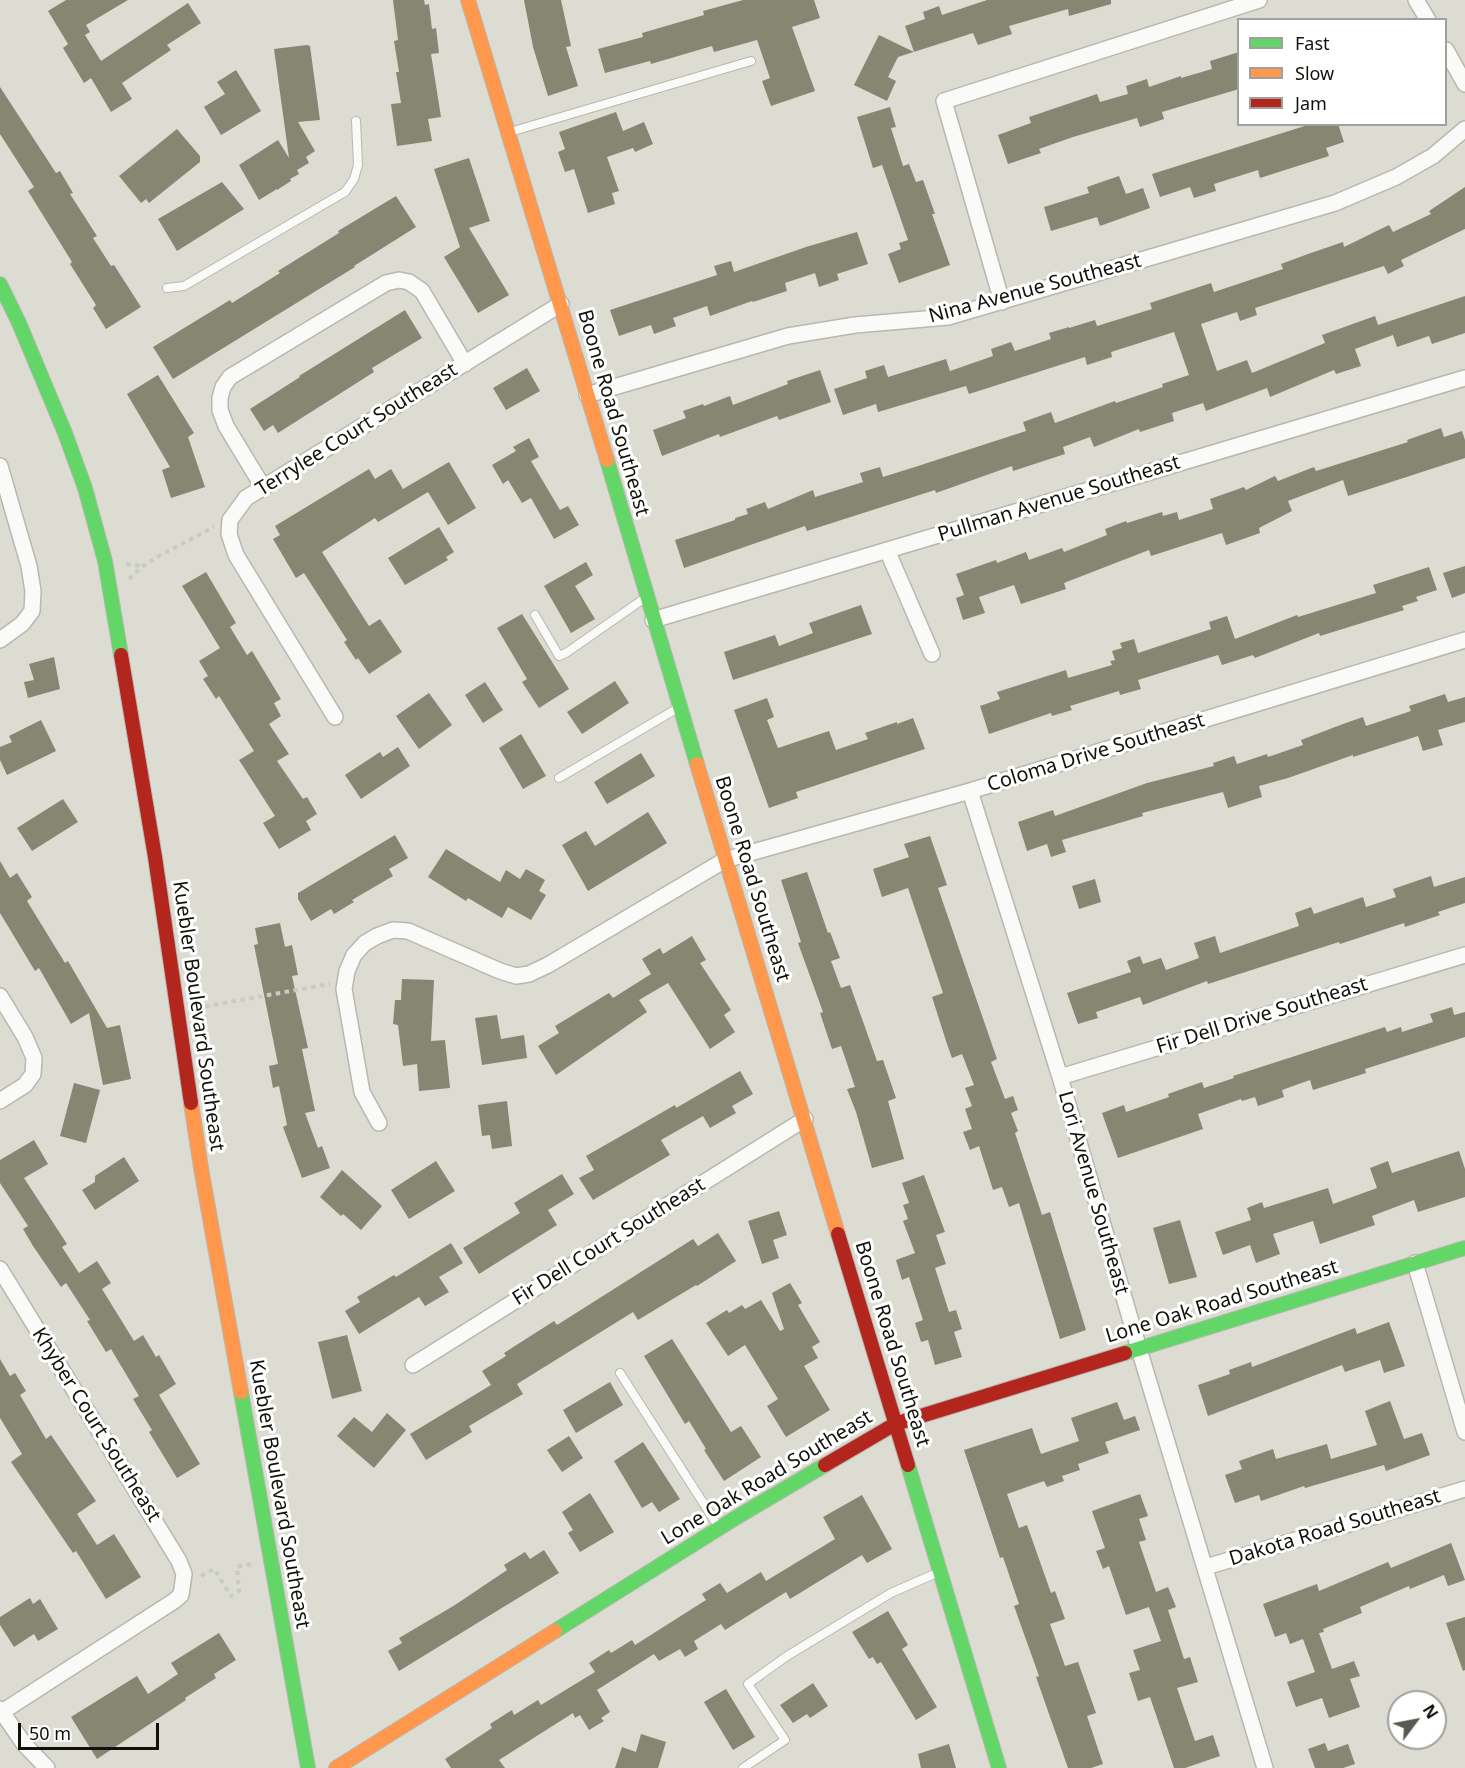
<!DOCTYPE html>
<style>
body{margin:0}
#map{position:relative;width:1465px;height:1768px;overflow:hidden;background:#dcdcd2;font-family:"Noto Sans",sans-serif}
canvas{display:block}
.legend{position:absolute;left:1237px;top:18px;width:210px;height:108px;box-sizing:border-box;background:#fff;border:2px solid #a0a09e;margin:0;padding:8px 10px;list-style:none;font-size:18px;color:#12120c}
.legend li{display:flex;align-items:center;gap:12px;height:30px}
.legend b{width:30px;border:2px solid #a0a09e}
.north{position:absolute;left:1387px;top:1690px;width:60px;height:60px;box-sizing:border-box;background:#fff;border:2px solid #a0a09e;border-radius:50%;rotate:58deg;font-size:16px;font-weight:700;line-height:24px;text-align:center;color:#12120c}
.north::after{content:'';display:block;margin:auto;width:21px;height:27px;background:#595951;clip-path:polygon(50% 0,100% 100%,50% 72%,0 100%)}
.scale{position:absolute;left:18px;top:1723px;width:141px;height:27px;box-sizing:border-box;border:3px solid #12120c;border-top:0;padding-left:8px;font-size:18px;line-height:21px;white-space:nowrap;color:#12120c;-webkit-text-stroke:4px #fff;paint-order:stroke}
</style>
<div id="map">
<canvas width="1465" height="1768"></canvas>
<ul class="legend">
<li><b style="height:8px;background:#63d668"></b>Fast</li>
<li><b style="height:8px;background:#ff974d"></b>Slow</li>
<li><b style="height:8px;background:#b3261e"></b>Jam</li>
</ul>
<div class="north">N</div>
<div class="scale">50 m</div>
</div>
<script>
const g = document.querySelector('canvas').getContext('2d');
g.lineJoin = 'round';
function fill(path, color) { g.fillStyle = color; g.fill(path, 'evenodd'); }
const toPath = rows => new Path2D(rows.map(r => 'M' + r).join(''));
function trace(path, color, width, dash) { g.strokeStyle = color; g.lineWidth = width; g.lineCap = dash ? 'butt' : 'round'; g.setLineDash(dash || []); g.stroke(path); }
function drawText(font, color, halo, rows, align = 'center') {
  g.font = font + ' "Noto Sans",sans-serif'; g.lineWidth = 6; g.setLineDash([]); g.textBaseline = 'middle'; g.strokeStyle = halo; g.fillStyle = color; for (const [text, x, y, turn = 0] of rows) {
    g.save(); g.translate(x, y); g.rotate((+turn || 0) * Math.PI / 180); g.textAlign = isNaN(turn) ? turn : align; if (halo) g.strokeText(text, 0, 0); g.fillText(text, 0, 0); g.restore();
  }
}
const building = toPath([
 [66,0,128,0,86,25,90,32,85,35,101,61,188,3,201,23,167,45,171,50,122,83,132,99,111,112,91,78,84,83,63,48,68,44,48,11],
 [393,0,424,0,425,5,429,4,432,29,436,28,439,53,431,54,441,117,428,119,432,141,397,146,391,104,401,103,396,72,399,72,394,41,398,40],
 [524,0,561,0,571,46,566,47,578,86,548,96,533,47],
 [743,0,814,0,820,18,792,27,815,91,771,106,762,81,770,78,757,40,714,52,712,46,651,64,650,61,605,73,598,49,643,37,642,33,704,15,703,11],
 [987,0,1111,0,1111,4,1069,16,1068,9,1009,26,1012,34,978,45,973,33,898,57,888,77,896,81,887,101,854,85,879,35,914,52,905,26,925,19,923,12,939,6,942,15],
 [307,45,310,46,320,120,298,122,315,151,306,157,309,163,297,170,299,174,290,179,291,181,277,190,277,189,259,200,239,165,278,140,289,158,274,49],
 [1239,52,1239,89,1162,112,1164,119,1140,127,1137,118,1073,137,1039,149,1041,153,1008,164,998,135,1031,123,1029,117,1097,94,1100,102,1128,94,1126,86,1147,79,1149,87,1181,76,1181,78,1212,69,1210,61],
 [236,70,261,111,221,135,204,107,225,94,217,82],
 [0,87,56,173,60,171,73,193,70,194,97,236,93,238,111,266,114,265,141,307,106,329,93,308,96,305,70,264,72,262,28,191,34,187,0,134],
 [890,107,896,127,891,128,903,166,909,164,916,182,923,180,935,214,932,214,950,265,899,283,888,254,901,249,899,243,908,240,882,165,873,168,857,117],
 [616,112,623,131,644,122,653,144,635,152,633,148,607,157,619,191,612,193,615,204,588,213,574,169,565,172,558,152,565,149,559,132],
 [1311,124,1338,124,1344,142,1326,148,1329,156,1260,178,1258,170,1214,184,1216,191,1194,198,1190,187,1160,197,1152,174],
 [177,129,200,156,200,162,149,203,146,199,141,203,119,176],
 [469,158,490,221,469,228,509,295,478,313,444,257,460,247,434,169],
 [1119,176,1126,194,1143,188,1150,208,1100,226,1097,217,1051,231,1044,207,1089,193,1087,187],
 [222,182,244,209,177,251,158,219],
 [1465,187,1465,229,1401,260,1404,266,1388,274,1384,266,1255,308,1257,315,1240,321,1237,312,1201,324,1217,371,1247,360,1252,373,1325,343,1322,335,1375,316,1378,325,1465,296,1465,333,1432,344,1429,336,1397,347,1393,335,1355,349,1361,366,1336,374,1334,370,1270,397,1267,388,1206,411,1203,403,1172,413,1174,421,1140,432,1139,429,1094,447,1090,437,1063,447,1065,454,1013,471,1012,466,936,493,935,490,807,531,805,526,684,568,675,540,735,520,735,518,748,514,746,509,765,502,768,509,813,490,815,497,863,482,860,473,880,467,883,477,918,466,1026,431,1023,422,1051,412,1055,423,1115,401,1116,403,1163,387,1162,384,1189,375,1174,332,1111,352,1112,357,1087,365,1085,357,969,394,966,386,878,412,876,404,843,415,834,389,867,378,865,371,884,365,888,377,946,359,950,371,993,356,991,349,1011,342,1015,351,1051,339,1049,333,1069,327,1069,328,1095,320,1097,326,1152,309,1150,303,1211,283,1214,292,1283,269,1281,264,1308,254,1343,242,1344,247,1389,225,1393,232,1431,214,1429,211],
 [396,196,416,227,354,266,355,267,173,379,153,347,230,300,232,303,280,273,278,271,339,233,338,231],
 [857,232,868,264,837,274,839,280,819,287,815,273,785,283,787,291,753,302,752,301,710,316,707,306,673,318,676,326,654,334,651,325,619,336,610,310,717,275,714,266,731,261,734,272,806,247],
 [405,310,422,338,372,368,374,372,278,433,273,425,264,431,250,409,300,377,299,376],
 [527,368,540,391,506,410,493,388],
 [820,370,831,402,779,420,777,416,720,437,719,434,662,456,653,430,686,418,683,411,703,404,704,406,730,396,733,405,788,384,787,381],
 [158,375,194,433,188,437,205,487,171,498,162,470,170,467,127,394],
 [1441,428,1444,437,1462,431,1465,440,1465,458,1348,496,1343,480,1288,501,1292,511,1259,528,1260,533,1226,545,1222,533,1151,556,1149,550,1064,583,1066,589,1021,604,1014,585,979,597,985,613,963,620,956,598,964,595,956,574,996,560,997,563,1026,552,1029,560,1062,548,1064,552,1107,535,1105,529,1126,521,1127,523,1162,512,1163,516,1177,512,1179,520,1213,509,1210,499,1244,487,1246,490,1275,476,1278,481,1314,467,1316,471,1408,442,1407,440],
 [529,438,539,457,531,461,560,510,568,506,579,525,554,539,531,498,522,503,508,480,503,484,492,465,516,451,513,447],
 [449,462,476,508,448,525,428,492,378,522,375,518,322,552,369,626,380,619,402,652,369,674,358,658,356,660,344,642,347,640,304,573,296,578,273,539,280,535,275,526,369,469,375,479,391,469,403,489],
 [439,527,454,552,446,557,448,560,405,585,388,558],
 [586,562,593,575,575,586,595,619,571,633,544,586],
 [1465,566,1465,593,1452,598,1443,573],
 [1429,567,1437,590,1416,597,1418,601,1402,606,1404,610,1320,636,1319,633,1255,658,1253,655,1222,665,1218,655,1138,680,1141,689,1120,695,1119,691,1070,706,1072,710,1052,716,1051,713,989,734,980,706,1000,699,997,692,1066,670,1068,678,1112,665,1110,661,1115,660,1112,651,1122,648,1120,643,1134,639,1138,653,1211,629,1209,622,1227,616,1235,639,1297,615,1298,617,1376,593,1373,585],
 [206,572,236,623,230,627,247,655,252,651,281,699,274,703,281,716,269,724,289,754,277,761,303,799,307,797,317,814,306,821,311,830,279,849,263,823,275,816,239,760,254,751,219,696,216,699,203,679,208,676,199,661,220,648,182,586],
 [861,605,872,634,733,680,724,652,775,635,779,646,813,633,809,623],
 [522,614,569,689,539,708,522,682,527,679,497,628],
 [54,657,60,689,28,698,24,682,34,680,29,664],
 [615,681,629,703,582,734,567,712],
 [485,682,503,710,483,723,465,695],
 [429,693,452,725,419,749,396,716],
 [1445,694,1448,702,1465,697,1465,722,1438,730,1443,745,1423,751,1418,736,1353,757,1353,755,1288,778,1259,786,1262,797,1228,808,1223,792,1142,813,1143,816,1062,840,1066,852,1051,857,1047,844,1027,851,1018,822,1053,810,1055,816,1147,783,1214,766,1213,763,1234,756,1237,764,1267,754,1268,757,1303,745,1301,740,1343,724,1363,717,1366,726,1411,711,1409,706],
 [767,698,774,717,767,720,778,748,829,731,836,750,868,739,865,733,897,722,897,724,913,718,925,749,796,792,798,798,769,808,734,710],
 [41,720,56,751,7,775,0,760,0,747,12,742,9,736],
 [521,734,546,776,523,789,499,748],
 [398,747,410,766,361,799,345,775,380,752,383,757],
 [641,753,655,776,607,804,594,782],
 [63,799,78,822,32,851,17,828],
 [648,812,667,843,588,891,562,845,586,831,595,846],
 [395,835,408,858,389,869,393,876,352,900,354,902,334,914,331,909,311,921,298,899,298,893],
 [930,836,947,885,938,888,997,1059,991,1062,1005,1099,1013,1096,1018,1110,1011,1113,1018,1131,1015,1133,1042,1215,1050,1212,1086,1330,1060,1339,1019,1203,1009,1207,1002,1187,993,1190,979,1146,970,1150,963,1132,972,1129,965,1109,972,1106,965,1088,974,1085,962,1054,952,1058,947,1044,932,997,943,993,908,888,882,897,873,869,909,857,904,844],
 [446,849,500,882,506,870,520,879,526,869,545,880,539,891,546,895,531,920,508,907,502,918,468,898,466,901,428,877],
 [0,861,10,878,17,873,32,897,27,901,65,963,68,961,107,1028,120,1025,131,1079,103,1085,89,1013,71,1024,39,968,35,971,0,913],
 [807,872,828,933,830,932,840,958,831,961,841,988,850,985,877,1061,883,1060,896,1098,888,1101,904,1159,872,1168,856,1112,847,1089,855,1087,841,1046,832,1049,820,1013,823,1012,798,943,801,942,781,880],
 [1431,876,1434,887,1465,877,1465,903,1438,912,1440,915,1405,927,1404,923,1340,944,1339,942,1208,984,1207,981,1143,1005,1140,997,1096,1012,1098,1018,1078,1024,1067,993,1131,972,1127,961,1140,956,1143,964,1161,958,1166,970,1199,958,1194,943,1215,936,1220,953,1299,926,1295,913,1311,907,1314,914,1363,897,1366,907,1396,897,1393,889],
 [1095,879,1101,902,1079,909,1072,886],
 [280,923,285,947,292,945,298,975,292,976,308,1048,302,1049,315,1111,305,1113,318,1148,322,1146,330,1168,302,1178,283,1127,287,1125,279,1086,273,1088,269,1066,278,1064,254,945,258,944,255,928],
 [692,936,706,960,700,963,731,1010,724,1015,735,1032,710,1049,668,983,639,1000,647,1012,556,1075,538,1046,559,1033,555,1026,609,993,613,998,651,974,642,959,660,948,663,954],
 [402,979,434,980,431,1041,445,1040,450,1088,419,1091,417,1064,403,1066,398,1025,393,1024,395,1000,401,1000],
 [1452,1007,1454,1015,1465,1012,1465,1037,1365,1069,1366,1073,1313,1090,1310,1080,1282,1090,1284,1097,1258,1106,1255,1097,1242,1101,1241,1099,1198,1114,1203,1129,1118,1158,1102,1113,1124,1105,1126,1112,1169,1097,1168,1094,1202,1082,1204,1088,1234,1078,1233,1076,1385,1027,1387,1032,1401,1027,1402,1032,1433,1022,1430,1014],
 [497,1015,501,1039,524,1035,527,1058,482,1065,475,1018],
 [740,1071,753,1094,732,1106,736,1113,710,1128,703,1116,661,1140,670,1155,593,1200,579,1178,594,1170,586,1156,675,1105,676,1108],
 [74,1083,100,1090,86,1143,60,1136],
 [507,1101,512,1146,492,1149,490,1135,482,1136,478,1105],
 [34,1140,48,1164,24,1178,67,1244,62,1247,79,1273,97,1261,111,1283,102,1289,134,1341,143,1335,156,1357,159,1355,176,1384,159,1395,200,1464,177,1478,149,1432,152,1430,133,1399,139,1396,111,1349,106,1352,87,1321,90,1320,66,1283,61,1287,33,1246,23,1229,28,1226,0,1183,0,1160],
 [1459,1151,1465,1169,1465,1197,1418,1212,1414,1200,1372,1216,1375,1225,1320,1244,1313,1221,1273,1234,1280,1254,1256,1263,1250,1245,1223,1255,1215,1232,1251,1220,1247,1208,1262,1202,1264,1208,1328,1188,1333,1204,1377,1188,1370,1168,1388,1161,1392,1173],
 [124,1157,139,1181,95,1210,82,1190,95,1182,95,1176],
 [436,1161,455,1191,409,1219,391,1190],
 [342,1170,382,1206,361,1230,343,1214,341,1216,320,1197],
 [562,1174,574,1194,548,1210,557,1225,479,1274,463,1248,520,1213,514,1203],
 [924,1175,945,1232,936,1235,946,1264,935,1268,949,1312,956,1310,962,1329,954,1332,962,1357,935,1365,928,1340,921,1342,915,1323,923,1320,909,1277,902,1280,896,1260,915,1253,903,1221,908,1219,903,1205,909,1203,902,1183],
 [779,1211,787,1235,773,1240,779,1258,762,1264,748,1221],
 [1180,1220,1197,1277,1169,1284,1153,1228],
 [718,1233,736,1261,697,1286,696,1285,638,1320,633,1312,517,1384,523,1394,469,1426,472,1432,426,1460,410,1434,491,1385,482,1371,506,1356,504,1353,554,1321,557,1325,693,1239,698,1246],
 [451,1243,463,1263,439,1277,449,1292,425,1306,419,1297,359,1334,345,1311,360,1302,357,1297,394,1275,396,1277],
 [790,1283,802,1303,798,1305,820,1342,812,1347,818,1358,804,1366,830,1410,786,1437,767,1406,778,1399,745,1345,728,1356,706,1323,727,1310,729,1313,742,1305,745,1309,761,1300,780,1331,784,1329,772,1293],
 [1389,1322,1405,1366,1384,1373,1380,1360,1345,1372,1342,1365,1208,1416,1198,1385,1230,1374,1229,1370,1251,1362,1252,1367,1355,1328,1357,1334],
 [347,1335,362,1391,332,1399,318,1342],
 [672,1339,731,1432,741,1426,761,1457,724,1481,704,1450,706,1449,689,1421,685,1424,644,1356],
 [0,1359,10,1376,15,1373,26,1391,20,1395,46,1439,51,1435,96,1501,77,1514,97,1545,114,1534,141,1577,106,1599,76,1551,73,1553,11,1462,22,1454,0,1418],
 [610,1382,623,1405,576,1433,563,1410],
 [1390,1401,1404,1439,1422,1433,1430,1455,1386,1471,1384,1465,1305,1488,1304,1486,1261,1501,1259,1495,1235,1503,1225,1475,1242,1469,1239,1461,1273,1449,1276,1459,1327,1444,1331,1459,1377,1445,1365,1411],
 [1117,1402,1124,1420,1135,1416,1140,1430,1105,1442,1109,1453,1078,1464,1080,1470,1062,1476,1064,1481,1047,1487,1044,1481,1007,1494,1019,1528,1027,1525,1051,1593,1055,1591,1065,1619,1050,1624,1065,1666,1078,1662,1096,1713,1087,1716,1103,1764,1091,1768,1068,1768,1036,1677,1039,1676,1014,1606,1019,1604,1003,1557,1000,1558,964,1450,1032,1428,1041,1454,1079,1441,1071,1418],
 [387,1413,406,1430,374,1468,337,1436,354,1417,372,1432],
 [569,1436,583,1458,562,1472,547,1450],
 [643,1442,680,1499,659,1512,652,1502,642,1508,614,1461],
 [590,1493,614,1532,580,1552,568,1533,573,1530,562,1512],
 [1140,1494,1148,1516,1139,1519,1146,1540,1139,1542,1156,1592,1168,1587,1176,1607,1168,1610,1184,1659,1190,1657,1198,1682,1177,1688,1195,1741,1213,1735,1220,1756,1185,1768,1174,1768,1150,1697,1138,1701,1129,1673,1140,1670,1133,1650,1161,1641,1149,1607,1126,1615,1109,1566,1103,1569,1096,1551,1105,1548,1092,1511],
 [862,1495,892,1549,867,1563,862,1555,790,1599,786,1592,725,1630,721,1624,694,1641,698,1649,685,1657,680,1649,659,1661,654,1654,597,1690,610,1712,601,1718,604,1721,589,1730,580,1715,575,1718,573,1713,499,1760,505,1768,451,1768,445,1759,492,1728,490,1724,512,1710,514,1715,538,1700,541,1705,595,1672,589,1663,609,1650,611,1653,632,1640,635,1645,706,1600,702,1594,720,1583,727,1593,761,1572,766,1581,835,1539,823,1517],
 [1451,1543,1465,1580,1448,1586,1444,1575,1410,1589,1409,1586,1360,1607,1362,1613,1323,1629,1324,1632,1319,1633,1332,1669,1354,1661,1360,1676,1350,1679,1360,1707,1329,1718,1322,1698,1296,1707,1287,1682,1315,1672,1303,1639,1290,1644,1286,1633,1275,1637,1263,1604,1317,1584,1319,1591,1388,1562,1391,1568],
 [544,1550,559,1573,399,1671,388,1651,402,1643,399,1638,455,1605,507,1570,504,1565,525,1552,530,1559],
 [30,1598,33,1604,40,1599,58,1629,38,1641,34,1634,14,1647,0,1625,0,1617],
 [888,1611,908,1645,902,1649,937,1707,916,1720,881,1662,877,1664,873,1657,869,1659,852,1632],
 [1465,1617,1465,1670,1463,1671,1446,1623],
 [219,1633,236,1660,214,1674,216,1678,185,1698,186,1700,97,1759,71,1717,137,1676,148,1694,178,1674,171,1663],
 [813,1683,828,1706,810,1718,807,1714,793,1723,780,1705],
 [726,1689,755,1737,733,1750,704,1702],
 [641,1734,666,1742,658,1768,615,1768,622,1747,636,1752],
 [1325,1743,1328,1751,1348,1744,1355,1764,1343,1768,1315,1768,1308,1749],
 [949,1744,956,1768,921,1768,918,1754]
]);
const path = toPath([
 [126,564,142,566],
 [129,579,143,566,159,556,214,527],
 [196,1008,330,984],
 [201,1576,214,1569,231,1596,239,1591,237,1567,251,1564]
]);
const lane = toPath([
 [510,132,751,61],
 [167,288,184,286,345,192,354,179,358,165,356,121],
 [535,615,559,656,566,653,645,598],
 [559,778,678,708],
 [620,1373,718,1526],
 [743,1768,785,1740,748,1684,787,1656,891,1593,939,1572]
]);
const street = toPath([
 [1416,0,1428,20],
 [1446,50,1465,84],
 [1002,302,944,101,1259,0],
 [587,395,788,336,855,325,948,317,1335,203,1396,177,1433,156,1465,129],
 [0,466,29,566,33,591,32,611,22,624,0,640],
 [263,487,226,426,220,410,220,398,223,387,230,377,386,283,399,280,409,282,422,291,465,364],
 [887,550,932,654],
 [653,620,1465,378],
 [335,717,236,555,229,534,230,520,246,498,561,304],
 [970,791,1060,1077,1139,1349,1265,1768],
 [0,996,25,1037,34,1058,33,1074,25,1085,0,1101],
 [1060,1077,1465,955],
 [379,1123,362,1092,344,989,347,971,354,955,365,943,377,936,393,930,408,931,500,971,516,976,529,974,548,965,725,860,970,791,1465,640],
 [1415,1263,1465,1432],
 [0,1269,179,1561,184,1574,181,1595,174,1601,2,1712],
 [413,1365,805,1119],
 [1206,1567,1465,1489],
 [0,1709,24,1744,47,1768]
]);
const fast = toPath([
 [0,284,19,323,65,433,85,488,105,561,121,655],
 [607,460,697,764],
 [1125,1353,1465,1248],
 [241,1392,308,1768],
 [908,1465,999,1768],
 [555,1631,737,1517,825,1465]
]);
const slow = toPath([
 [468,0,607,460],
 [697,764,838,1234],
 [191,1103,201,1168,241,1392],
 [336,1768,555,1631]
]);
const jam = toPath([
 [121,655,155,857,191,1103],
 [838,1234,908,1465],
 [825,1465,895,1424,1125,1353]
]);
const streetNames = [
 ["Nina Avenue Southeast",1035,289,-15],
 ["Boone Road Southeast",613,413,74],
 ["Terrylee Court Southeast",357,430,-32],
 ["Pullman Avenue Southeast",1059,499,-17],
 ["Coloma Drive Southeast",1096,753,-17],
 ["Boone Road Southeast",752,879,73],
 ["Kuebler Boulevard Southeast",198,1016,82],
 ["Fir Dell Drive Southeast",1262,1016,-17],
 ["Lori Avenue Southeast",1093,1193,74],
 ["Fir Dell Court Southeast",609,1242,-32],
 ["Lone Oak Road Southeast",1222,1302,-17],
 ["Boone Road Southeast",892,1344,73],
 ["Khyber Court Southeast",96,1425,58],
 ["Lone Oak Road Southeast",767,1478,-31],
 ["Kuebler Boulevard Southeast",279,1494,80],
 ["Dakota Road Southeast",1335,1528,-17]
];
fill(building, '#878673');
trace(lane, '#b8b8b0', 10);
trace(street, '#b8b8b0', 18);
trace(fast, '#b8b8b0', 16);
trace(slow, '#b8b8b0', 16);
trace(jam, '#b8b8b0', 16);
trace(path, '#cacac8', 4, [4.5, 4.5]);
trace(lane, '#fafaf8', 8);
trace(street, '#fafaf8', 15);
trace(fast, '#63d668', 14);
trace(slow, '#ff974d', 14);
trace(jam, '#b3261e', 14);
drawText('20px', '#12120c', '#fff', streetNames);
</script>
